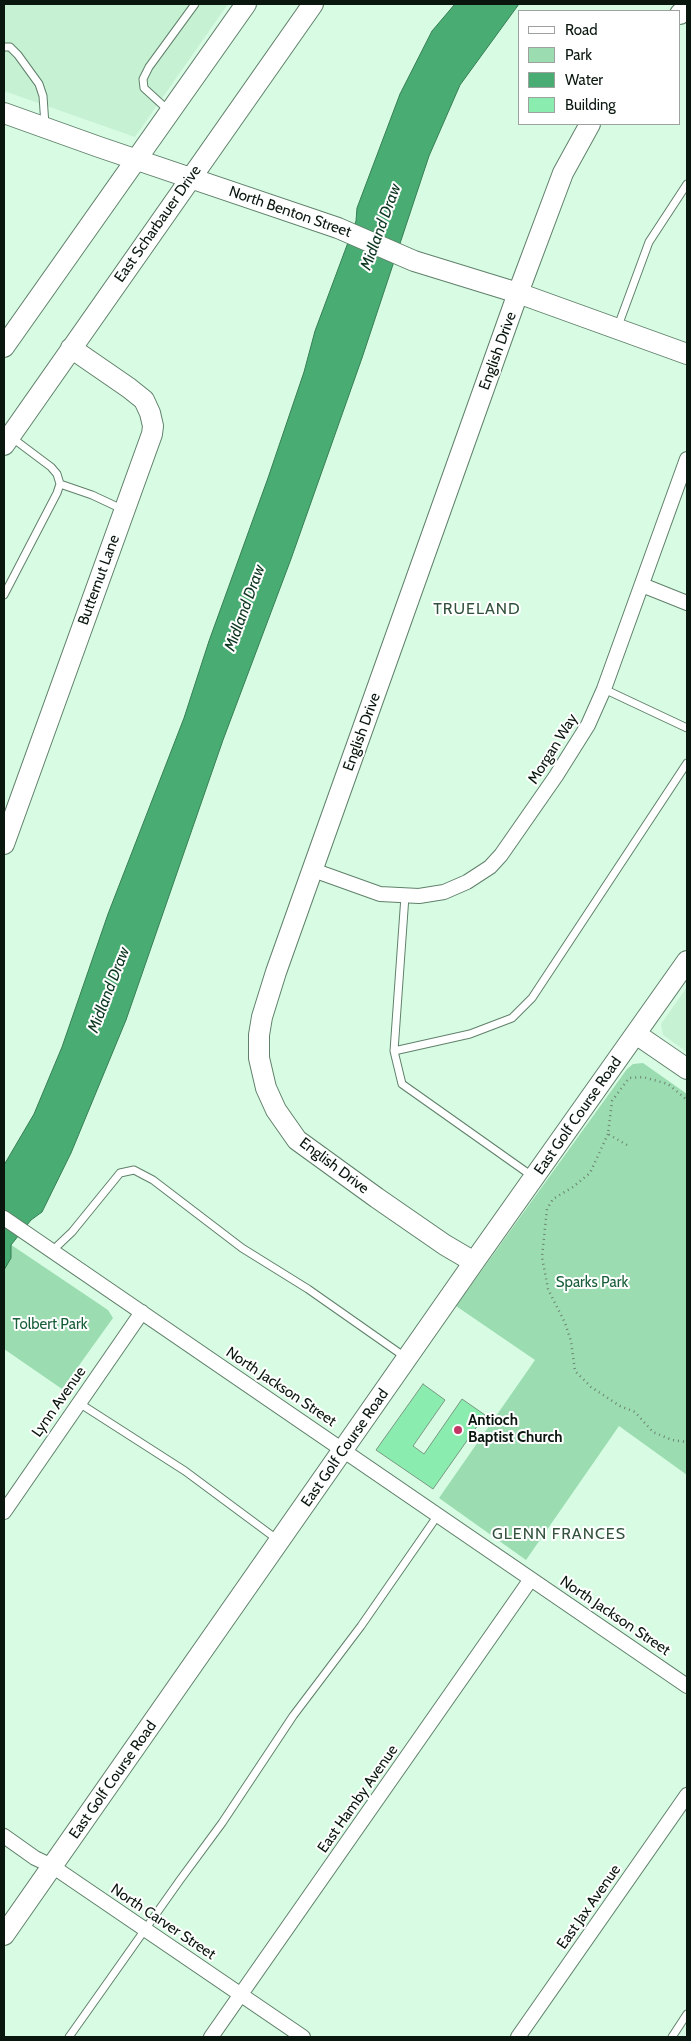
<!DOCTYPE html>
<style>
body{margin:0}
#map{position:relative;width:691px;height:2041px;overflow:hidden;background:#d8fce3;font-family:Cabin,sans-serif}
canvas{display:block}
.frame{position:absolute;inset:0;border:5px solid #0a170e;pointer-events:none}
.legend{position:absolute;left:518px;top:10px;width:162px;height:115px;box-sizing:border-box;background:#fff;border:1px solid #9da29f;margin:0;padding:6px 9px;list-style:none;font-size:15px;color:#0a170e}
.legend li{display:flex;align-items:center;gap:10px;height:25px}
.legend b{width:25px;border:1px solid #9da29f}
</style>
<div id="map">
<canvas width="691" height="2041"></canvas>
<div class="frame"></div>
<ul class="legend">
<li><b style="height:6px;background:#fff"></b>Road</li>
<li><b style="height:14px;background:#9bdcb1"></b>Park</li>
<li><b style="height:14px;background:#49ac72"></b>Water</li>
<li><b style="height:14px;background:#8aecae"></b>Building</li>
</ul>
</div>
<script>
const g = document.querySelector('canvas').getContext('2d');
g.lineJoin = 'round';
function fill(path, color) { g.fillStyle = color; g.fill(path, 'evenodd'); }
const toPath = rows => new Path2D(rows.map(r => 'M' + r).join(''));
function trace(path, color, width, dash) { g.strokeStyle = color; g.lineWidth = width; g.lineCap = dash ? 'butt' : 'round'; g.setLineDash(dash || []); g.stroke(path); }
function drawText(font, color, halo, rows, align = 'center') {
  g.font = font + ' Cabin,sans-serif'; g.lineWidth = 4; g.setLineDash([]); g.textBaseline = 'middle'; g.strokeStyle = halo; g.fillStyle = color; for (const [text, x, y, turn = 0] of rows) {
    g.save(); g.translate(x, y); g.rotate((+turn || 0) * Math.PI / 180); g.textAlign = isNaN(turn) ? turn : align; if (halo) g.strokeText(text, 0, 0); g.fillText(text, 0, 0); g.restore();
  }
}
const built = toPath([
 [4,4,228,4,135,137,4,91],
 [687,987,687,1052,663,1035,661,1024]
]);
const green = toPath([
 [643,1063,687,1094,687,1475,619,1426,526,1560,439,1498,535,1360,456,1306,627,1069,633,1064],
 [4,1240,108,1310,113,1318,62,1389,4,1349]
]);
const water = toPath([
 [455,4,519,4,460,85,429,156,362,358,291,559,223,740,126,1020,71,1153,42,1212,31,1220,11,1245,11,1258,4,1270,4,1165,34,1114,62,1047,108,914,184,718,209,641,268,478,304,372,315,331,356,221,357,208,400,94,432,31,455,4]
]);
const building = toPath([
 [423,1384,445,1400,413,1446,424,1454,462,1399,485,1415,433,1489,376,1450,423,1384]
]);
const path = toPath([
 [608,1134,590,1173,573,1187,553,1199,547,1209,542,1257,548,1289,565,1323,571,1341,575,1371,591,1387,620,1406,635,1412,653,1432,672,1440,687,1442],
 [627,1145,608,1134,612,1101,629,1078,643,1077,668,1084,687,1100]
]);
const lane = toPath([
 [4,47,10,47,18,55,39,84,43,96,45,125],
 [168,110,144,88,143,79,149,67,195,4],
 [618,326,649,242,687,184],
 [60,484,92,495,122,509],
 [4,595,57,493,60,484,57,474,51,467,11,437],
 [604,689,687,728],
 [405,896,394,1051,402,1084,532,1176],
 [394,1051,470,1034,512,1018,532,998,687,763],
 [52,1251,72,1232,120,1173,134,1170,153,1180,242,1248,308,1289,405,1357],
 [79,1403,185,1471,278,1540],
 [69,2037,180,1880,222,1823,293,1716,361,1626,438,1515],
 [672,2037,687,2014]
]);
const street = toPath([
 [642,585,687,603],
 [313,870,380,894,419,896,444,892,467,882,490,867,501,855,556,776,588,725,604,689,687,459],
 [4,1218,687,1686],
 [4,1512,142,1312],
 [4,1836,35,1858,52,1866,303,2037],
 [211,2037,531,1579],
 [518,2037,687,1795]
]);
const secondary = toPath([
 [680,14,687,7],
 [4,113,99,147,338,228,414,261,518,293,687,354],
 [4,347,246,4],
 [4,445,313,4],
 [4,844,152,434,153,426,150,413,144,400,129,388,71,348],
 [636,1034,687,1069],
 [474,1262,445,1245,377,1198,297,1140,276,1110,266,1088,259,1058,259,1035,262,1017,276,972,518,293,563,173,590,124],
 [4,1935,474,1262,687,961]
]);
const markers = [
 [458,1430,5,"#c23564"]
];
const streetNames = [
 ["North Benton Street",290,212,19],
 ["East Scharbauer Drive",158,224,-55],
 ["English Drive",498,351,-70],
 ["Butternut Lane",99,580,-70],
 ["English Drive",362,732,-70],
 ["Morgan Way",553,749,-58],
 ["East Golf Course Road",578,1116,-55],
 ["English Drive",334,1166,37],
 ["North Jackson Street",281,1387,34],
 ["Lynn Avenue",59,1402,-55],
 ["East Golf Course Road",345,1448,-55],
 ["North Jackson Street",615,1616,34],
 ["East Golf Course Road",113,1780,-55],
 ["East Hamby Avenue",358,1799,-55],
 ["East Jax Avenue",589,1907,-55],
 ["North Carver Street",163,1922,34]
];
const parkNames = [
 ["Sparks Park",592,1283],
 ["Tolbert Park",50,1325]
];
const poiNames = [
 ["Antioch",468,1421],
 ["Baptist Church",468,1438]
];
const waterNames = [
 ["Midland Draw",381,227,-70],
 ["Midland Draw",245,608,-70],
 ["Midland Draw",109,990,-69]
];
const neighbourhoodNames = [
 ["TRUELAND",477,609],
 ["GLENN FRANCES",559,1534]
];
fill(built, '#c6f1d3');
fill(green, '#9bdcb1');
fill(water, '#49ac72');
trace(water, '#367f54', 1);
fill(building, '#8aecae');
trace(building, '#789982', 1);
trace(lane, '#60806b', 9);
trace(street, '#60806b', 16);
trace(secondary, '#60806b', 22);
trace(path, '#6c8474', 2.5, [1, 4]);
trace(lane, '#fff', 7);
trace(street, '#fff', 14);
trace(secondary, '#fff', 20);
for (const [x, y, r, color] of markers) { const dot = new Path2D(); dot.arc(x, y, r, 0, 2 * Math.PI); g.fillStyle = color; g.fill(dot); trace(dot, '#fff', 2); }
drawText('15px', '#0a170e', '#fff', streetNames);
drawText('15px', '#185f39', '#fff', parkNames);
drawText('bold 15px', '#0a170e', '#fff', poiNames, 'left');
drawText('italic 16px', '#0d3720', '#fff', waterNames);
g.letterSpacing = '1px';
drawText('16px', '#33523e', '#fff', neighbourhoodNames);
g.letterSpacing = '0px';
</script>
